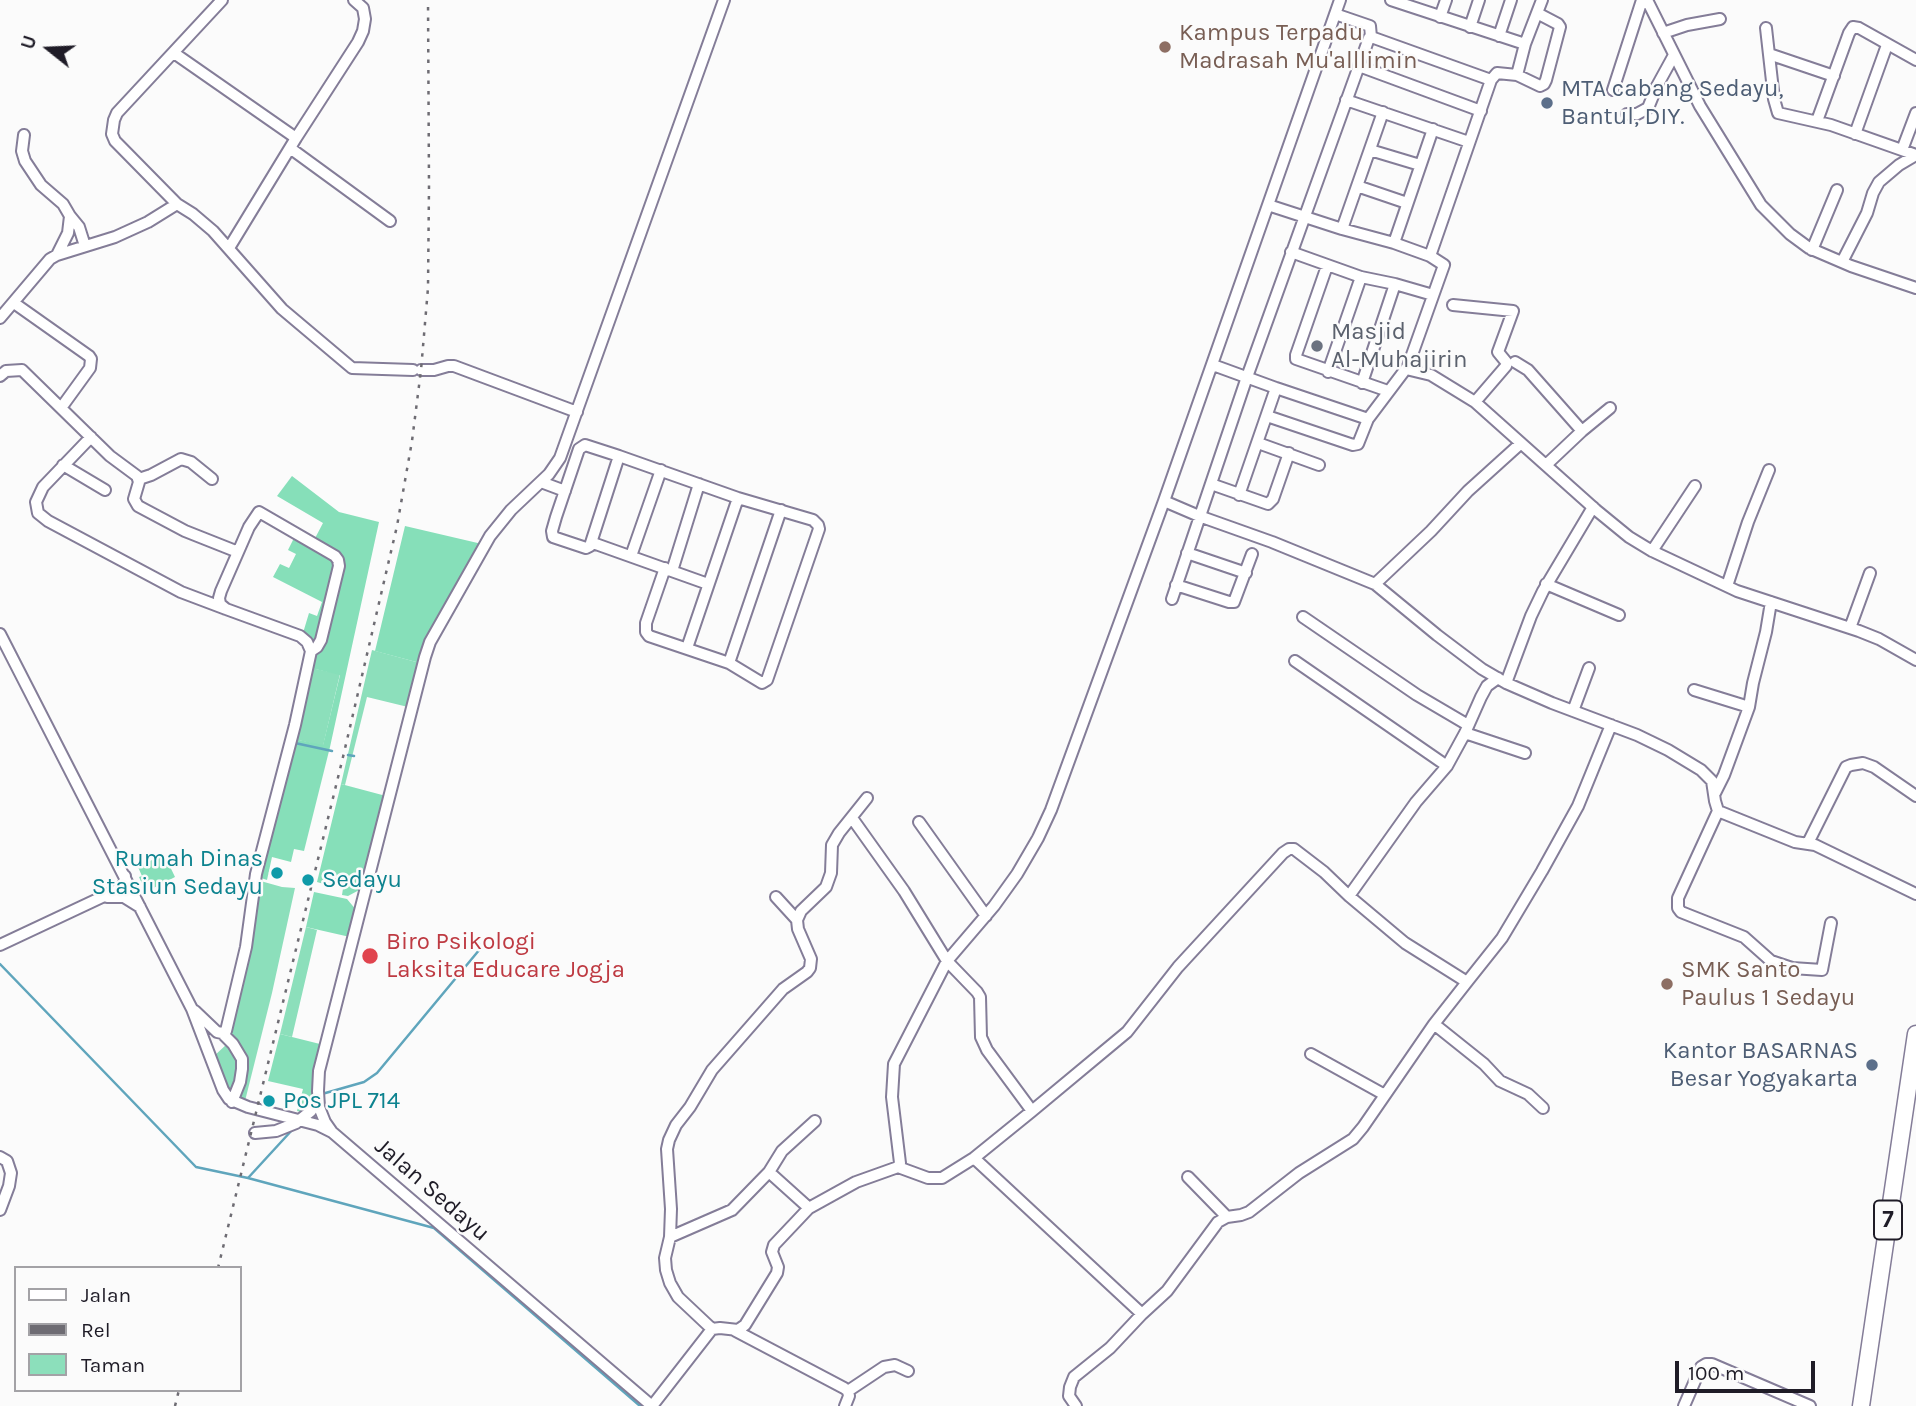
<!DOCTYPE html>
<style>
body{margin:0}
#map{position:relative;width:1916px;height:1406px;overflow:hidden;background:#fbfbfb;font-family:Karla,sans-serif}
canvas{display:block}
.legend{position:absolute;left:14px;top:1266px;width:228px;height:126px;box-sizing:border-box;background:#fbfbfb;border:2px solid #a3a2a6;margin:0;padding:9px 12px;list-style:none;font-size:21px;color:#1f1c27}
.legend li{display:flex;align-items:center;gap:14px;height:35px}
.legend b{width:35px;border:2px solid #a3a2a6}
.north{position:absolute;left:14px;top:14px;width:70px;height:70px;-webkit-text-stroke:5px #fbfbfb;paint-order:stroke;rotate:288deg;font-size:19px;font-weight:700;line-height:28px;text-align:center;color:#1f1c27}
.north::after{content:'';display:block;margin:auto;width:24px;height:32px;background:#1f1c27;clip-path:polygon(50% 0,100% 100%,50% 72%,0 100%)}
.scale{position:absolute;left:1675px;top:1361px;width:140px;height:32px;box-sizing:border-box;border:4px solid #1f1c27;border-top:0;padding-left:9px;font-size:21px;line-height:24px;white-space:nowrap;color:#1f1c27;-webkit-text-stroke:5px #fbfbfb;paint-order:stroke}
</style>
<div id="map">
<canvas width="1916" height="1406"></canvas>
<ul class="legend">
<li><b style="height:9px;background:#fff"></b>Jalan</li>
<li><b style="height:9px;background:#6e6c73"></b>Rel</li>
<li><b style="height:19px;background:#8cdfbb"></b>Taman</li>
</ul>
<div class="north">U</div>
<div class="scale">100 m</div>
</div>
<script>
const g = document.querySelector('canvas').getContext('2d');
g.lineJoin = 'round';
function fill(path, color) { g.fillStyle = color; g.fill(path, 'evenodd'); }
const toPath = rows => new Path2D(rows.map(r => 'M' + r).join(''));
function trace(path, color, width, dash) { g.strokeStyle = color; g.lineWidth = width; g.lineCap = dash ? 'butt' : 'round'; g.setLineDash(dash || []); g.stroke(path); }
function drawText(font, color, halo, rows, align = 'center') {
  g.font = font + ' Karla,sans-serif'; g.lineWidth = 5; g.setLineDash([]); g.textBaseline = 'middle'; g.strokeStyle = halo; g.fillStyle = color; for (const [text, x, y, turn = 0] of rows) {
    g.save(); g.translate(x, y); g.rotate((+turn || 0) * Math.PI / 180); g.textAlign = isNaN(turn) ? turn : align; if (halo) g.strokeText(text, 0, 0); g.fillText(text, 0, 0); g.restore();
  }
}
const green = toPath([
 [372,650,420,663,408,707,367,697,345,785,341,784],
 [311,668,340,674,323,746,294,739],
 [257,880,282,887,295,888,272,993,245,1101,239,1099,246,1069,229,1031],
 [306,927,317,930,292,1037,280,1034],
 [227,1044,238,1060,238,1070,232,1094,229,1092,214,1056]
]);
const forest = toPath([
 [292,476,339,512,379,522,330,747,304,851,294,849,291,862,272,857,267,880,258,877,294,739,323,745,340,675,311,668,303,633,309,613,317,616,322,602,273,577,280,564,289,568,296,554,288,550,296,534,312,544,323,523,277,496],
 [405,526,482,544,420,663,375,651],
 [341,784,386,796,363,888,348,896,342,895,344,882,335,880,334,887,317,882],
 [164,854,175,877,142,894,140,890,144,888,139,877,142,876,138,867],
 [314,892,347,899,357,911,350,937,306,927],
 [280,1034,320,1044,312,1074,313,1100,304,1113,297,1111,303,1089,268,1081]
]);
const stream = toPath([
 [295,743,332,751],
 [348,755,354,756],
 [0,964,196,1167,248,1178,434,1228,640,1406],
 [322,1094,364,1082,377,1073,480,949,479,944],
 [302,1112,312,1099],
 [248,1178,293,1129]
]);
const minor = toPath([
 [1391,0,1525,44],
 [1647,0,1700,106,1761,205,1790,234,1809,248,1851,266,1916,288],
 [1335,14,1370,26,1371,37],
 [1440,17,1446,0],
 [1470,27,1479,0],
 [1766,28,1774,99,1778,113,1831,125,1916,155],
 [1663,33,1687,25,1720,19],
 [1499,36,1511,0],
 [174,53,296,138],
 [1769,54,1834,76],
 [1359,66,1481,111],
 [1517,75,1540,86,1544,84,1546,80,1560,27,1558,24,1537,13],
 [1613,90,1642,0],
 [1346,100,1469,142],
 [1627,114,1637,114,1648,108,1657,86,1674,55],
 [1817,121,1849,33,1853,27,1859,28,1916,60],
 [1855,134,1887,45],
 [24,135,22,151,25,161,41,185,63,204,70,216,68,233,57,255],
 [290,148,390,221],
 [1370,150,1420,165],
 [1902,150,1916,113],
 [1357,186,1407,203],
 [177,204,193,214,213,231,282,309,352,368,413,370],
 [70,216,79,227,85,246],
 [1342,229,1383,112],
 [1394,243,1433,129],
 [229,248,296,138,358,42,363,31,365,19,363,8,354,0],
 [1812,250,1837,190],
 [1291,252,1361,277,1395,284,1433,295],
 [1430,256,1491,80,1497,73,1517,75,1525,44,1542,0],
 [1842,262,1867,213,1873,193,1879,182,1899,165,1916,155],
 [1327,266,1296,355,1296,359,1388,391],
 [14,303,89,356,91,359,90,368,61,408],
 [1453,305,1513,311,1498,352,1507,363,1506,366,1475,402],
 [0,318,50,259,57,255,115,237,148,222,177,204,115,141,112,134,114,120,117,113,222,0],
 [1515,362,1528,370,1582,431],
 [1213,365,1276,388,1368,419],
 [1406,369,1431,375,1475,402,1596,510,1629,537,1652,551,1737,591,1859,631,1879,639,1916,660],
 [421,370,434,370,448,366,454,366,577,412],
 [1328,372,1361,277],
 [0,376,6,371,22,370,110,456,137,476,139,482,134,499,138,506,185,531,238,552],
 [1362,383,1395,284],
 [1267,416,1353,445,1358,444,1368,419,1408,366,1444,265,1430,256,1394,243,1342,229,1268,205],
 [91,437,43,487,36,502,38,513,48,521,181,592,226,609],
 [1258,443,1319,465],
 [619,456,590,546,586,548,553,537,552,531,556,517,579,449,585,445,619,456,738,498,813,520,818,525,819,529,767,680,762,683,729,663,649,636,646,632,646,623,665,568],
 [63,465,105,490],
 [1546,465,1582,431,1610,408],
 [139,479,151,475,181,459,191,462,212,479],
 [541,482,565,491],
 [1211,484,1268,504,1273,499,1289,453],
 [1239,495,1276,388],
 [1164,501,1199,516,1272,542,1375,584,1437,635,1482,669,1506,683,1552,703,1637,735,1668,750,1701,770,1712,781,1715,801,1718,811,1678,898,1678,908,1681,912,1744,937,1771,961,1792,968,1822,970,1831,923],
 [593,543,708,584],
 [1652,551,1695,486],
 [1187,553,1246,573],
 [631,556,661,470],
 [672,571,699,484],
 [1375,584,1431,531,1468,491,1520,444],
 [1546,584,1619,615],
 [1176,585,1229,602,1234,602,1252,554],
 [1727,586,1748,522,1769,470],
 [1172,599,1247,377,1369,38,1374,38,1491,80],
 [1303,617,1417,695,1468,725],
 [1850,628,1870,573],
 [0,634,192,1009,223,1090,229,1099,248,1107,318,1125,332,1132,652,1406],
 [687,648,738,498],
 [1295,661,1447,766],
 [729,663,781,510],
 [1506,683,1531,616,1543,591,1593,507],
 [1694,690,1749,707],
 [1573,711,1589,668],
 [1465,733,1525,753],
 [1715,793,1724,775,1749,707,1753,683,1766,632,1771,602],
 [867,798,839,833,832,845,831,873,826,887,801,911,797,920,798,929,811,959,810,968,807,972,783,989,712,1070,690,1107,676,1125,669,1140,667,1149,671,1209,670,1237,665,1258,666,1270,670,1283,678,1297,712,1329,720,1328,738,1330,745,1325,777,1273,778,1267,772,1252,774,1245,809,1208,856,1182,898,1167,900,1163,892,1097,894,1064,947,961,994,906,1017,874,1038,838,1051,810,1164,501,1340,0],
 [1718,811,1795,842,1815,845,1916,894],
 [852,818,904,891,947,961,977,992,980,997,981,1037,987,1050,1032,1111],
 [919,822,986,916],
 [1808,843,1846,767,1851,765,1863,763,1874,767,1916,796],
 [1349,896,1416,802,1447,766,1465,733,1481,697,1487,686,1498,678],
 [107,897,124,897,140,907],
 [776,897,797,920],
 [0,945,117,890,124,884,125,876],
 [1467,982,1502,938,1542,871,1578,806,1611,725],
 [195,1011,217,1032,222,1033,226,1031,246,947,256,874,295,725,311,651,317,647,321,640,339,566,338,560,335,556,259,512,249,527,221,591,219,598,220,604,226,609,300,636,307,642,311,651],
 [222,1033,233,1044,242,1059,242,1069,240,1082,232,1102],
 [1311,1054,1385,1095],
 [332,1132,325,1122,319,1107,318,1091,319,1071,425,657,430,642,490,536,511,510,549,474,560,458,724,0],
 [255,1133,276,1131,296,1123,311,1111,318,1099],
 [0,1157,7,1161,11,1173,9,1186,0,1210],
 [974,1158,1142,1314,1110,1348,1074,1377,1070,1387,1069,1396,1076,1406],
 [898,1167,928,1178,942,1178,974,1158,1032,1111,1127,1032,1178,967,1283,853,1289,849,1294,849,1324,872,1349,896,1405,943,1467,982,1434,1024,1484,1064,1500,1081,1528,1094,1543,1108],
 [769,1172,809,1208],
 [1188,1177,1227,1217],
 [670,1237,732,1210,769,1172,782,1151,815,1121],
 [1142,1314,1167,1291,1218,1222,1227,1217,1241,1215,1249,1212,1299,1173,1353,1139,1363,1127,1434,1024],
 [734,1330,844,1388,848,1391,849,1396,845,1406],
 [848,1391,884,1367,895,1365,908,1371],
 [652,1406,712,1329],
 [1684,1406,1701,1367,1706,1364,1712,1364,1810,1406]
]);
const highway = toPath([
 [1861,1406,1916,1034]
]);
const rail = toPath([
 [218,1268,343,757,397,526,412,441,421,370,428,288,429,187,428,0],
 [175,1406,179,1390]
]);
const markers = [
 [1165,47,7,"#8d6e63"],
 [1547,103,7,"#5c6f8a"],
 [1317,346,7,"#6b7280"],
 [277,873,7,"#0f9aa8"],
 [308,880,7,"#0f9aa8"],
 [370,956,9,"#e0444e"],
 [1667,984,7,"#8d6e63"],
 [1872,1065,7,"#5c6f8a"],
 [269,1101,7,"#0f9aa8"]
];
const shields = [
 [1888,1220,28]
];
const shieldNames = [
 ["7",1888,1220]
];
const educationNames = [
 ["Kampus Terpadu",1179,33],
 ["Madrasah Mu'alllimin",1179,61],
 ["SMK Santo",1681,970],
 ["Paulus 1 Sedayu",1681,998]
];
const serviceNames = [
 ["MTA cabang Sedayu,",1561,89],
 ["Bantul, DIY.",1561,117],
 ["Kantor BASARNAS",1858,1051,"right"],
 ["Besar Yogyakarta",1858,1079,"right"]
];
const worshipNames = [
 ["Masjid",1331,332],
 ["Al-Muhajirin",1331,360]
];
const cultureNames = [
 ["Rumah Dinas",263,859,"right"],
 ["Stasiun Sedayu",263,887,"right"],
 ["Sedayu",322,880],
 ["Pos JPL 714",283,1101]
];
const healthNames = [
 ["Biro Psikologi",386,942],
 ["Laksita Educare Jogja",386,970]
];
const streetNames = [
 ["Jalan Sedayu",432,1190,41]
];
fill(green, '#8cdfbb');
fill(forest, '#86dfb9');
trace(stream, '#5fa5bc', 2.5);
trace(minor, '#847d98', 14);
trace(highway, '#847d98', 19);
trace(minor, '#fff', 10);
trace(highway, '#fff', 16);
trace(rail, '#6e6c73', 2.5, [3.5, 7]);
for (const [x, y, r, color] of markers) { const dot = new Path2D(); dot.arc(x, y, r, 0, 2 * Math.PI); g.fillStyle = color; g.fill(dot); trace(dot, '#fbfbfb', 2.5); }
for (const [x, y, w] of shields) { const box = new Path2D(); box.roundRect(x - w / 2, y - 19.5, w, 39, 5); g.fillStyle = '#fbfbfb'; g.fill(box); trace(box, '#1f1c27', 2); }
drawText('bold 23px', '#1f1c27', null, shieldNames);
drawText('24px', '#785e54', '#fbfbfb', educationNames, 'left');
drawText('24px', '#4e5e75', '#fbfbfb', serviceNames, 'left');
drawText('24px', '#5b616d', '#fbfbfb', worshipNames, 'left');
drawText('24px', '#0d838f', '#fbfbfb', cultureNames, 'left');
drawText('24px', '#be3a42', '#fbfbfb', healthNames, 'left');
drawText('24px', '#1f1c27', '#fbfbfb', streetNames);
</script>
